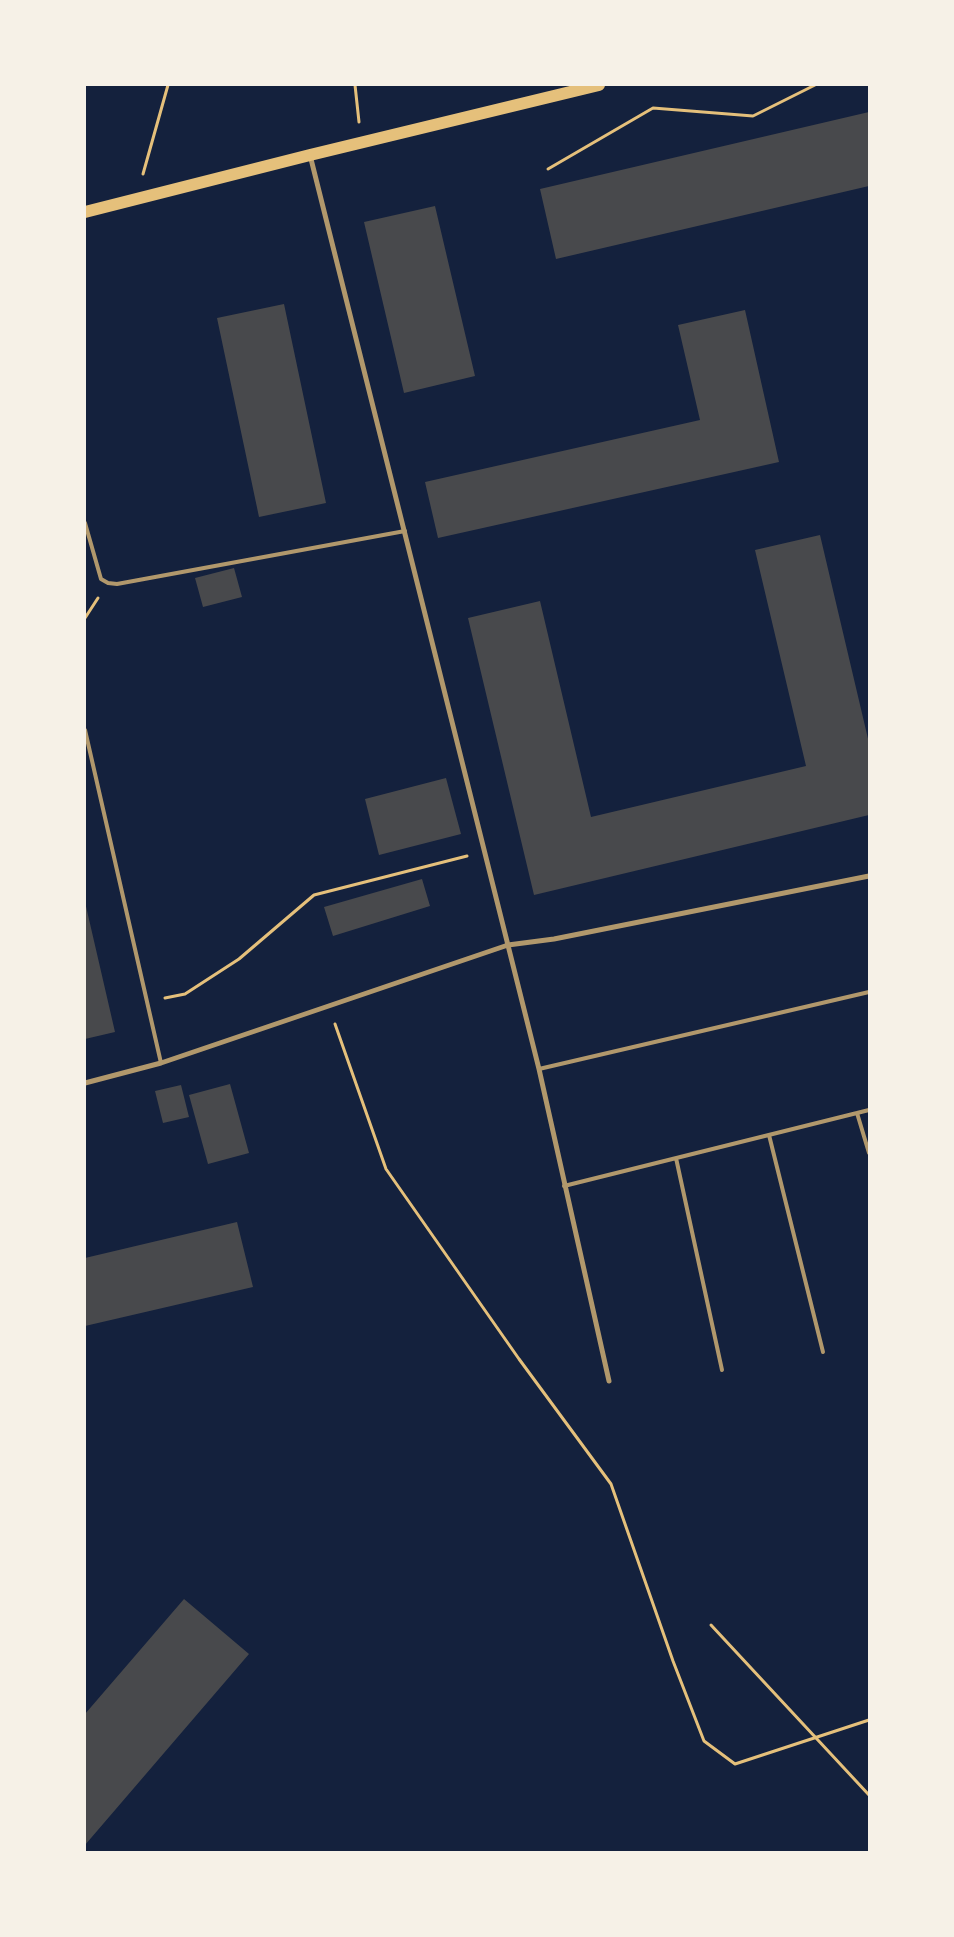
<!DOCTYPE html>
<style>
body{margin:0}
#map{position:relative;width:954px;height:1937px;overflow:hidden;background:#14213d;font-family:Arial,sans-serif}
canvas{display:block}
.frame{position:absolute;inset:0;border:86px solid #f6f1e7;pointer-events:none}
</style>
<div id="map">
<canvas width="954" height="1937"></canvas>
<div class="frame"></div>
</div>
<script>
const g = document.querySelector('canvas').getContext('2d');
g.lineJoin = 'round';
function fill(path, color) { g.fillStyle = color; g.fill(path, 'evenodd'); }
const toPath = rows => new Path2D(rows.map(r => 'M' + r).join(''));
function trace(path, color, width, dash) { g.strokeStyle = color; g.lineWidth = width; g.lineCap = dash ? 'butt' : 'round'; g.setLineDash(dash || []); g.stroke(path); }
const building = toPath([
 [869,112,869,186,556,259,540,189],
 [435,206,475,376,404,393,364,222],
 [284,304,326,503,259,517,217,318],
 [745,310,779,462,438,538,425,482,700,420,678,325],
 [820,535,869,743,869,815,534,895,468,618,540,601,591,817,806,766,755,550],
 [234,568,242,597,203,607,195,578],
 [446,778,461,834,379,855,365,799],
 [422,879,430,906,333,936,324,907],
 [85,902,115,1032,85,1039],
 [230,1084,249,1153,208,1164,189,1095],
 [181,1085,189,1117,163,1123,155,1091],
 [237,1222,253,1287,85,1326,85,1258],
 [184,1599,249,1654,85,1845,85,1714]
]);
const path = toPath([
 [355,85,359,122],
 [548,169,653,108,753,116,815,85],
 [143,174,168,85],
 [85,618,98,598],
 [165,998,185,994,239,959,314,895,467,856],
 [335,1024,386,1169,519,1359,611,1484,673,1661,704,1741,735,1764,869,1720],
 [711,1625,869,1795]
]);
const service = toPath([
 [85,523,101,579,108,583,117,584,405,531],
 [85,730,161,1063],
 [539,1069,869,992],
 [857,1113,869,1153],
 [769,1135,823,1352],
 [676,1158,722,1370],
 [564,1186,869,1110]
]);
const minor = toPath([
 [310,155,539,1069,609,1381],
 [85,1083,161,1063,508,945,554,939,869,876]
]);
const primary = toPath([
 [85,212,310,155,599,85]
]);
fill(building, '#48494c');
trace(path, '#e5c07b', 3);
trace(service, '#b1986c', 4);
trace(minor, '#b1986c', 5);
trace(primary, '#e5c07b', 12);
</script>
